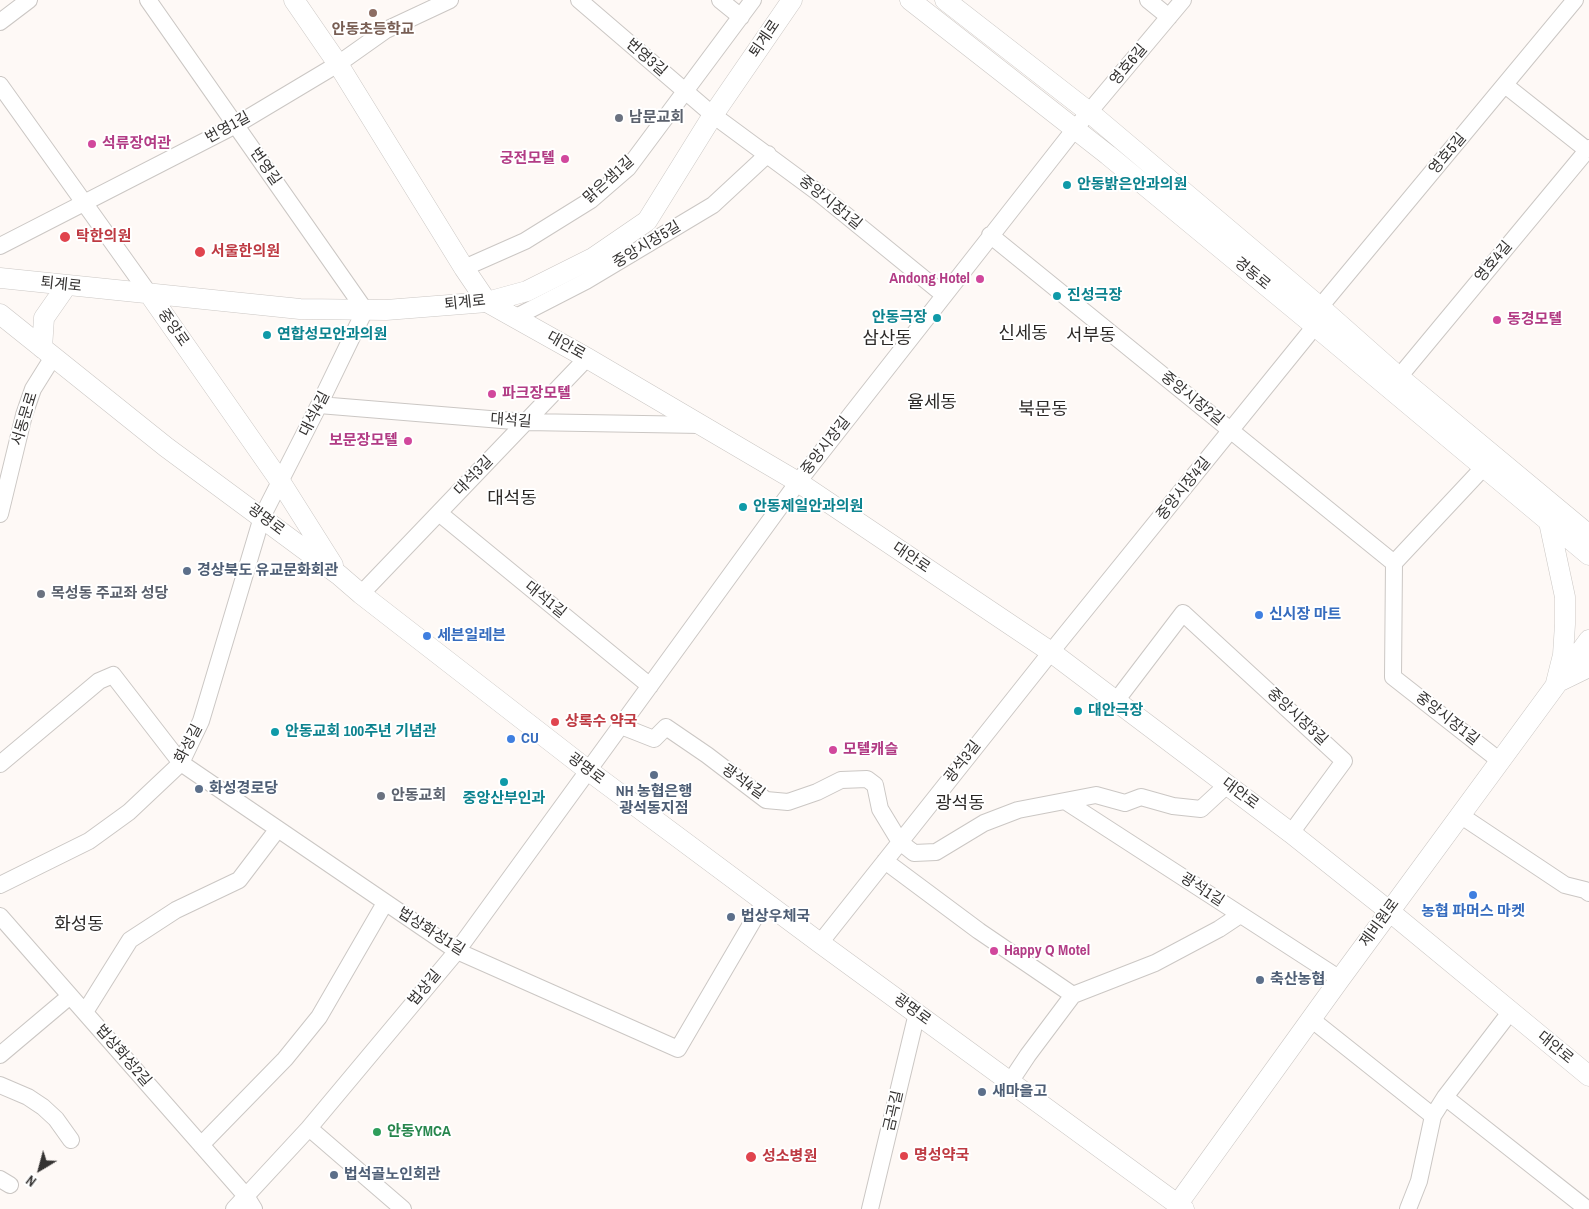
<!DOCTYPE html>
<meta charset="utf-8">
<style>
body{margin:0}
#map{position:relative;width:1589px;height:1209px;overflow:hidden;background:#fef9f6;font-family:"Archivo Narrow",sans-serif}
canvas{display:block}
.north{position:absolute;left:15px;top:1144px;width:50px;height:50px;-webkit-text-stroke:4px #fff;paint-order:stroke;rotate:217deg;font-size:14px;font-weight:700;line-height:20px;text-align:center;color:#353332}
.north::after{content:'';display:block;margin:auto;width:18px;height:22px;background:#353332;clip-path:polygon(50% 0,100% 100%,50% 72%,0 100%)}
</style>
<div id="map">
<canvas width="1589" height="1209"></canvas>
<div class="north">N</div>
</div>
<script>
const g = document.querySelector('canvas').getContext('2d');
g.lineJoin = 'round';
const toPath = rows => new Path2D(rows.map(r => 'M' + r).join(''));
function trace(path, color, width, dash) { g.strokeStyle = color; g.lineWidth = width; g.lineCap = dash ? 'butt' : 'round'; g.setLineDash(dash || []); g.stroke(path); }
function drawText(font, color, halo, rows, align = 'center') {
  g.font = font + ' "Archivo Narrow","Noto Sans KR",sans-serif'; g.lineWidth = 4; g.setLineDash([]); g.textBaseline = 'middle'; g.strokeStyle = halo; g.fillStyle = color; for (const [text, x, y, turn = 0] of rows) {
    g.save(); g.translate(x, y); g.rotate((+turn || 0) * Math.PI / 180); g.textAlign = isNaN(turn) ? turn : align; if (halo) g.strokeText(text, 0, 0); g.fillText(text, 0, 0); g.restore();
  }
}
const minor = toPath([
 [579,0,713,115,820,194,944,295],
 [720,0,741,17],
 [1148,0,1169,17],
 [0,22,29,0],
 [0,85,150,295],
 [1505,85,1587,150],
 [990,235,1394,563],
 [0,246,236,125,338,64,386,30,450,0],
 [464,268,525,241,591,200,628,168,753,0],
 [1320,307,1575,0],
 [514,318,586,281,713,205,768,154],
 [1399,377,1589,148],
 [319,405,526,422,701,425],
 [1483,468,1394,563,1393,677,1500,761],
 [439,513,650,686],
 [0,514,24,415,33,389,53,357],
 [361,594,587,358],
 [1116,701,1183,613,1344,761,1291,833],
 [621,726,654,739,666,727,707,755,766,800,788,802,817,792,841,780,867,779,875,785,880,809,900,842,914,853,936,852,984,823,1018,810,1096,795,1125,803,1141,797,1173,806,1201,809,1227,785],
 [0,764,99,681,113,675,181,763,457,951,678,1049,764,902],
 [1065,801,1340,979],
 [1460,815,1565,885,1585,890,1589,893],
 [885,861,979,931,1073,995],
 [0,885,89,841,129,812,181,763,201,721,262,517,319,405,365,310,148,0],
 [0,916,246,1196,254,1209],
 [820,943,1051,652,1315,326],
 [85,1012,130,940,176,910,239,880,277,830],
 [1311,1019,1433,1116],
 [0,1055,70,996],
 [1010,1082,1028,1055,1073,995,1155,963,1219,929,1240,915],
 [0,1085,28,1097,43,1107,56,1119,71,1140],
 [1445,1097,1587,1209],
 [309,1128,403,1209],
 [201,1145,285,1059,319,1017,385,903],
 [0,1179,10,1185],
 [234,1209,309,1128,457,951,798,482,1074,130,1183,0],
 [870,1209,917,1013],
 [1408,1209,1419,1181,1433,1116,1445,1097,1511,1011]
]);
const tertiary = toPath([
 [294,0,338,64,464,268,487,302,587,358,798,482,1051,652,1291,833,1389,911,1589,1076],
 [910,0,1108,155,1315,326,1589,555],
 [945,0,1089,112,1320,307,1399,377,1589,535],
 [0,278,300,309,386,310,487,302,527,291,593,258,647,221,713,115,792,0],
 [150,295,280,481,333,565],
 [0,314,166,447,339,575,361,594,589,771,820,943,1184,1209],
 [42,348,44,318,67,285],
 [1549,522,1565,597,1565,624,1563,655,1556,683,1589,667],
 [1177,1209,1177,1205,1340,979,1589,640]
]);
const markers = [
 [373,13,5,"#8d6e63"],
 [619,118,5,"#6b7280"],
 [92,144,5,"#d1479c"],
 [565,159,5,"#d1479c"],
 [1067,185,5,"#0f9aa8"],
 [65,237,6,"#e0444e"],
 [200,252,6,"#e0444e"],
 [980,279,5,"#d1479c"],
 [1057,296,5,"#0f9aa8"],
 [937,318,5,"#0f9aa8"],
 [1497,320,5,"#d1479c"],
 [267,335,5,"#0f9aa8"],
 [492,394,5,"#d1479c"],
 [408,441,5,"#d1479c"],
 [743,507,5,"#0f9aa8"],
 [187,571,5,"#5c6f8a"],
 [41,594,5,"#6b7280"],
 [1259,615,5,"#3f7fe0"],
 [427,636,5,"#3f7fe0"],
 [1078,711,5,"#0f9aa8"],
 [555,722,5,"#e0444e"],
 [275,732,5,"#0f9aa8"],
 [511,739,5,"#3f7fe0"],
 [833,750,5,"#d1479c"],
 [654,775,5,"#5c6f8a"],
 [504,782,5,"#0f9aa8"],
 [199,789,5,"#5c6f8a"],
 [381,796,5,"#6b7280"],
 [1473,895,5,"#3f7fe0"],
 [731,917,5,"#5c6f8a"],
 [994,951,5,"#d1479c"],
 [1260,980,5,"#5c6f8a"],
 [982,1092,5,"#5c6f8a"],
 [377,1132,5,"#2e9e5b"],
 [904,1156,5,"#e0444e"],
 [751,1157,6,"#e0444e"],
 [334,1175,5,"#5c6f8a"]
];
const educationNames = [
 ["안동초등학교",373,30]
];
const streetNames = [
 ["퇴계로",765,39,-56],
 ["번영3길",646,58,41],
 ["영호6길",1129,65,-50],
 ["번영1길",228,128,-29],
 ["영호5길",1448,154,-50],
 ["번영길",265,167,55],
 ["맑은샘1길",609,180,-42],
 ["중앙시장1길",830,203,39],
 ["중앙시장5길",647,245,-31],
 ["영호4길",1494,262,-50],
 ["경동로",1252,274,39],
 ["퇴계로",61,285,6],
 ["퇴계로",465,303,-6],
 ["중앙로",173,328,55],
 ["대안로",566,346,29],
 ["중앙시장2길",1192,399,39],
 ["대석4길",315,414,-63],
 ["서동문로",25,419,-73],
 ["대석길",511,421,4],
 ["중앙시장길",826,446,-52],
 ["대석3길",474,476,-46],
 ["중앙시장4길",1184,489,-51],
 ["광명로",266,520,37],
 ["대안로",911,558,34],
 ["대석1길",545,600,39],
 ["중앙시장3길",1297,717,43],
 ["중앙시장1길",1447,719,38],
 ["화성길",189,744,-62],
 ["광석3길",963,762,-52],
 ["광명로",586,769,37],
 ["광석4길",743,782,35],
 ["대안로",1240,794,37],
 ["광석1길",1202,890,33],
 ["제비원로",1380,923,-54],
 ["법상화성1길",431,932,32],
 ["법상길",425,988,-50],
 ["광명로",912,1010,36],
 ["대안로",1555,1048,39],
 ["법상화성2길",123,1056,49],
 ["금곡길",894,1111,-77]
];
const worshipNames = [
 ["남문교회",629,118],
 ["목성동 주교좌 성당",51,594],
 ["안동교회",391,796]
];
const hotelNames = [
 ["석류장여관",102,144],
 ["궁전모텔",555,159,"right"],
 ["Andong Hotel",970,279,"right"],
 ["동경모텔",1507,320],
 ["파크장모텔",502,394],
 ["보문장모텔",398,441,"right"],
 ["모텔캐슬",843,750],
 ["Happy Q Motel",1004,951]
];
const cultureNames = [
 ["안동밝은안과의원",1077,185],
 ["진성극장",1067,296],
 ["안동극장",927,318,"right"],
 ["연합성모안과의원",277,335],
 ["안동제일안과의원",753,507],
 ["대안극장",1088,711],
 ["안동교회 100주년 기념관",285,732],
 ["중앙산부인과",504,799,"center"]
];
const healthNames = [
 ["탁한의원",76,237],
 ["서울한의원",211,252],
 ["상록수 약국",565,722],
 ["명성약국",914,1156],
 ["성소병원",762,1157]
];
const serviceNames = [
 ["경상북도 유교문화회관",197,571],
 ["화성경로당",209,789],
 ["NH 농협은행",654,792,"center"],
 ["광석동지점",654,809,"center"],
 ["법상우체국",741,917],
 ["축산농협",1270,980],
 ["새마을고",992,1092],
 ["법석골노인회관",344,1175]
];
const shopNames = [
 ["신시장 마트",1269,615],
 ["세븐일레븐",437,636],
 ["CU",521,739],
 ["농협 파머스 마켓",1473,912,"center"]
];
const leisureNames = [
 ["안동YMCA",387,1132]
];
const quarterNames = [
 ["신세동",1023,334],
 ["서부동",1091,336],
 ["삼산동",887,339],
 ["율세동",932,403],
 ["북문동",1043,410],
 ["대석동",512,499],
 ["광석동",960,804],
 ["화성동",79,925]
];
trace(minor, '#cbc7c4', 18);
trace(tertiary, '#cbc7c4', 21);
trace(minor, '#fff', 16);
trace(tertiary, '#fff', 20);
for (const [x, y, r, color] of markers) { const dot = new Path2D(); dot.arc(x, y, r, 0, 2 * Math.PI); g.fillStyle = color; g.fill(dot); trace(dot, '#fff', 2); }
drawText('bold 15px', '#785e54', '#fff', educationNames);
drawText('15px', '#353332', '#fff', streetNames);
drawText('bold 15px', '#5b616d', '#fff', worshipNames, 'left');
drawText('bold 15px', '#b23c85', '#fff', hotelNames, 'left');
drawText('bold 15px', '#0d838f', '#fff', cultureNames, 'left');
drawText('bold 15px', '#be3a42', '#fff', healthNames, 'left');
drawText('bold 15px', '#4e5e75', '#fff', serviceNames, 'left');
drawText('bold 15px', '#366cbe', '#fff', shopNames, 'left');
drawText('bold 15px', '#27864d', '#fff', leisureNames, 'left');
drawText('18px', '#2c2927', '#fff', quarterNames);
</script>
